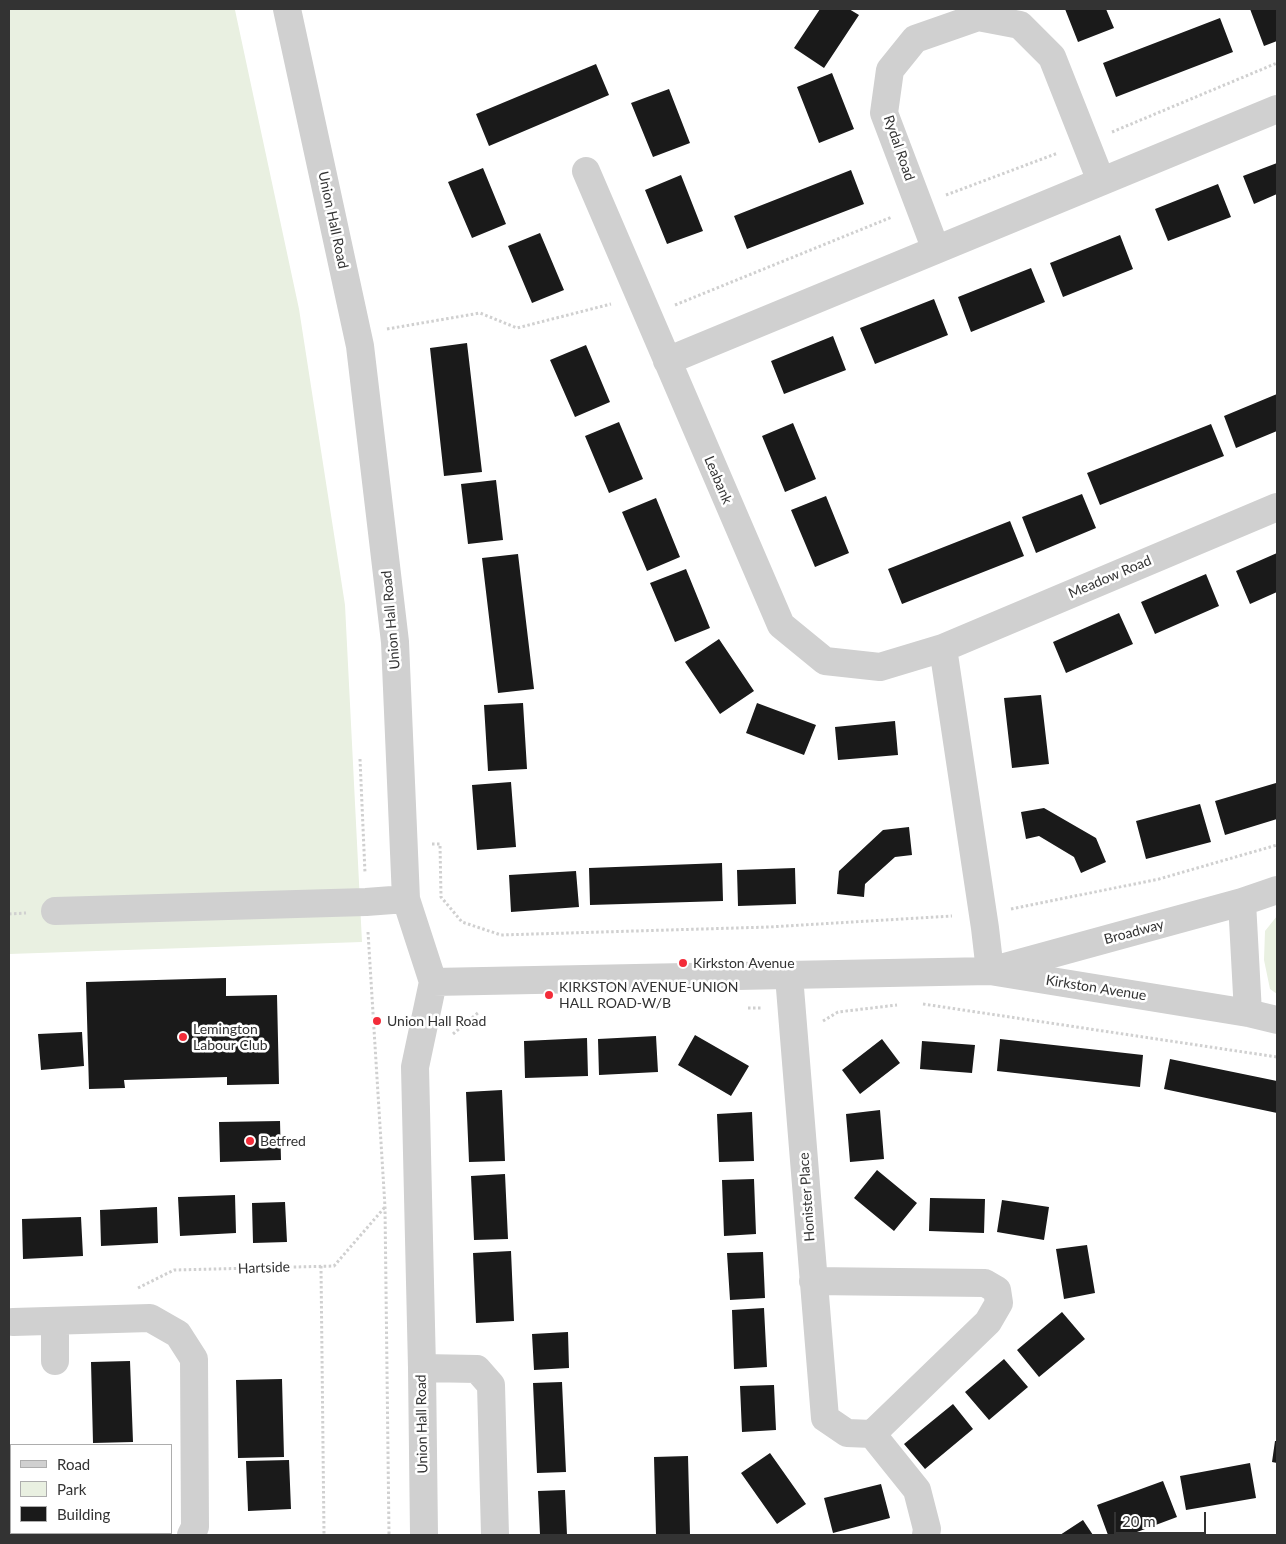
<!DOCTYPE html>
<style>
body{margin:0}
#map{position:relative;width:1286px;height:1544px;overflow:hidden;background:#fff;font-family:Lato,sans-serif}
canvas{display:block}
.frame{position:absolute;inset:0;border:10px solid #333;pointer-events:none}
.legend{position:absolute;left:10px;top:1444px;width:162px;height:90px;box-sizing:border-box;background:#fff;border:1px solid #adadad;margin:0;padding:6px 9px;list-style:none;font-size:15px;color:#333}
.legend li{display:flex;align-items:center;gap:10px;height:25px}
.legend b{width:25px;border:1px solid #adadad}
.scale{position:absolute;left:1114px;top:1512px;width:92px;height:22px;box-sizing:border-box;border:2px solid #333;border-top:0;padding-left:6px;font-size:15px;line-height:18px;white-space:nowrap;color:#333;-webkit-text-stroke:4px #fff;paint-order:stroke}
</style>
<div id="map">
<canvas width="1286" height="1544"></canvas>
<div class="frame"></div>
<ul class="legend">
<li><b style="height:6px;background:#d0d0d0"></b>Road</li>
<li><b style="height:14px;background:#e9f0e1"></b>Park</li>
<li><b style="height:14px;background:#1a1a1a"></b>Building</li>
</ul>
<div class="scale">20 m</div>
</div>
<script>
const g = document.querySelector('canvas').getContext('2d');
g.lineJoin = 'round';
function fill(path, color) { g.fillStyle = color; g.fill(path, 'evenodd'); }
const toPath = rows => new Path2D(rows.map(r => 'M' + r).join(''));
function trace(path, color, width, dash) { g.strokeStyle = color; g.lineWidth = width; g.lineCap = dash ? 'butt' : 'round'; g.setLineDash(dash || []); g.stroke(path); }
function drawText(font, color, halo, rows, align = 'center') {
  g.font = font + ' Lato,sans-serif'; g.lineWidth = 5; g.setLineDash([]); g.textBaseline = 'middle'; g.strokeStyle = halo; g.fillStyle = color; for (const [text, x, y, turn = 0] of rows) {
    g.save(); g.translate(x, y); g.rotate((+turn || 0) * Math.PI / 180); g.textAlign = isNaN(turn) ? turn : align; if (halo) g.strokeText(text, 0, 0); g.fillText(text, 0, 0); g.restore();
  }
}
const green = toPath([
 [9,9,235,10,299,309,345,605,362,942,9,954],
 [1277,916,1277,994,1270,989,1264,960,1265,931]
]);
const building = toPath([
 [820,9,849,9,859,15,824,68,794,48],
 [1065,9,1106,9,1114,28,1078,42],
 [1250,9,1277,9,1277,41,1264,46],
 [1220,18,1233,52,1116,97,1103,63],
 [596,64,609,95,489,146,476,114],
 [832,73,854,129,819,143,797,87],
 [669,89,690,143,653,157,631,103],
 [1277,163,1277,194,1254,204,1243,176],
 [483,168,506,224,472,238,448,182],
 [851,170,864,204,747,249,734,216],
 [681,175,703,231,667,244,645,190],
 [1218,184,1231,217,1168,241,1155,209],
 [540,233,564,290,532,303,508,246],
 [1120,235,1133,269,1063,297,1050,263],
 [1031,268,1045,302,971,332,958,297],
 [934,299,948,335,875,364,860,328],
 [833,336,846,370,784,394,771,361],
 [467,343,482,472,444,476,430,348],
 [586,345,610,402,575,417,550,360],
 [1277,394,1277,431,1236,448,1224,416],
 [619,422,643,479,609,493,585,436],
 [793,423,816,479,785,492,762,436],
 [1211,424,1224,456,1100,505,1087,473],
 [496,480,503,540,468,544,461,484],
 [1082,494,1096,528,1036,553,1022,517],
 [826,496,849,553,815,567,791,510],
 [656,498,680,557,647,571,622,512],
 [1010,521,1024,556,902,604,888,569],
 [1277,553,1277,592,1250,604,1236,571],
 [518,554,534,689,498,693,482,558],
 [686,569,710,628,675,642,650,583],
 [1206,574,1219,606,1155,634,1141,602],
 [1119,613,1133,644,1066,673,1053,642],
 [719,639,754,691,720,714,685,662],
 [1041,695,1049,764,1012,768,1004,698],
 [523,703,527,769,488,771,484,705],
 [757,703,816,725,804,755,746,733],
 [895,721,898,755,838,760,835,727],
 [511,782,516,847,477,850,472,785],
 [1276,783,1277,787,1277,819,1225,835,1215,801],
 [1200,804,1211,842,1146,859,1136,821],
 [1044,808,1096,838,1106,862,1081,873,1074,857,1039,836,1026,839,1021,812],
 [909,827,912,855,895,857,865,884,864,897,837,894,839,871,883,830],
 [722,863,723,901,590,905,589,868],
 [795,868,796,904,738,906,737,870],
 [576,871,579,907,511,912,509,875],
 [226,978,226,996,277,995,279,1084,227,1085,227,1077,124,1080,125,1088,89,1089,86,982],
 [82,1032,84,1066,41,1070,38,1034],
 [695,1035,749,1066,731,1096,678,1065],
 [656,1036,658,1072,599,1075,598,1039],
 [587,1038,588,1076,525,1078,524,1041],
 [882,1039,900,1063,860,1094,842,1070],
 [1000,1039,1143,1055,1140,1087,997,1071],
 [922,1041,975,1045,972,1073,920,1069],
 [1170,1059,1277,1081,1277,1113,1164,1089],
 [502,1090,505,1161,469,1162,466,1092],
 [880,1110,884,1159,850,1162,846,1114],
 [752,1112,754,1161,719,1162,717,1114],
 [280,1121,281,1160,220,1162,219,1122],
 [877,1170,917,1203,894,1231,854,1198],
 [505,1174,508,1239,474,1240,471,1176],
 [754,1179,756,1234,724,1236,722,1180],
 [235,1195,236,1233,180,1236,178,1197],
 [930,1198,985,1199,984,1233,929,1231],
 [1002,1200,1049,1207,1044,1240,997,1232],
 [285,1202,287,1242,253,1243,252,1203],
 [157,1207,158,1243,101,1246,100,1210],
 [81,1217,83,1256,23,1259,22,1219],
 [1087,1245,1095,1293,1064,1299,1056,1249],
 [511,1251,514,1321,476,1323,473,1253],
 [763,1252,765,1298,730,1300,727,1253],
 [764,1308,767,1367,734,1369,732,1310],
 [1062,1312,1085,1339,1039,1377,1017,1350],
 [568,1332,569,1368,534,1370,532,1334],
 [1004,1359,1028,1387,989,1420,965,1392],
 [130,1361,133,1442,93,1443,91,1362],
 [282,1379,284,1457,238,1458,236,1380],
 [562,1382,566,1472,537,1473,533,1383],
 [774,1385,776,1430,742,1432,740,1386],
 [953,1404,973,1429,925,1469,904,1444],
 [1275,1441,1277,1441,1277,1463,1272,1462],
 [770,1453,806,1504,777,1524,741,1473],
 [688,1456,690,1535,656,1535,654,1457],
 [289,1460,291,1509,248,1511,246,1461],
 [1250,1463,1256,1498,1186,1510,1180,1476],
 [1163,1481,1177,1517,1129,1535,1108,1535,1097,1505],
 [881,1484,890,1518,833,1533,824,1498],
 [565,1490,567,1535,540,1535,538,1491],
 [9,1496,11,1496,11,1533,41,1533,41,1535,9,1535],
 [1083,1520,1093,1535,1060,1535],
 [98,1533,136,1533,136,1535,98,1535]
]);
const path = toPath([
 [1112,132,1277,63],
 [946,195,1058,153],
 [675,305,892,217],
 [387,329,480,313,517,328,611,304],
 [360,759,365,873],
 [432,844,440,844,441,897,462,922,501,935,769,927,952,916],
 [1011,909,1159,879,1277,845],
 [9,914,26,913],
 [368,932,385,1207,389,1535],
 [923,1004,1277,1057],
 [748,1008,762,1008],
 [823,1021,838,1012,897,1005],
 [453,1034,479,1012],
 [321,1266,324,1535],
 [138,1288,174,1270,334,1266,385,1207]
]);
const minor = toPath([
 [287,9,360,346,395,642,406,899,433,982,415,1067,422,1368,424,1535],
 [586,171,781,625,825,661,880,667,943,648,1277,507],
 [936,250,884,113,890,70,915,39,978,17,1020,25,1052,57,1101,181],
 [667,361,1277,109],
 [943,648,985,928,990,971,1242,902,1277,890],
 [1242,902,1248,1013],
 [55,911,366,902,406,899],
 [789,976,825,1418,847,1433,872,1434,917,1490,927,1529,926,1535],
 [433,982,990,971,1248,1013,1277,1020],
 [813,1281,985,1283,997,1290,999,1303,988,1322,872,1434],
 [55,1321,55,1361],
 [13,1322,150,1318,178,1334,194,1359,195,1527,191,1535],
 [422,1368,477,1369,491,1385,495,1535]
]);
const markers = [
 [683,963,5,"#f32c39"],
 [549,995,5,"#f32c39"],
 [377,1021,5,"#f32c39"],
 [183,1037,5,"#f32c39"],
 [250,1141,5,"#f32c39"]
];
const streetNames = [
 ["Rydal Road",899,148,71],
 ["Union Hall Road",333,220,78],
 ["Leabank",718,480,67],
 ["Meadow Road",1110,577,-23],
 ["Union Hall Road",391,620,-95],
 ["Broadway",1134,932,-15],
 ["Kirkston Avenue",1096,988,9],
 ["Honister Place",807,1197,-94],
 ["Hartside",264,1268,-2],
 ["Union Hall Road",422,1424,-91]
];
const poiNames = [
 ["Kirkston Avenue",693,963],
 ["KIRKSTON AVENUE-UNION",559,987],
 ["HALL ROAD-W/B",559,1003],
 ["Union Hall Road",387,1021],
 ["Lemington",193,1029],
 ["Labour Club",193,1045],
 ["Betfred",260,1141]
];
fill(green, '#e9f0e1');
fill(building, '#1a1a1a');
trace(path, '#d0d0d0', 3, [2.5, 2.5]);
trace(minor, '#d0d0d0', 28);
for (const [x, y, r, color] of markers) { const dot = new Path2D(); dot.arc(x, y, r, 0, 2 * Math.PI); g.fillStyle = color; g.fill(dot); trace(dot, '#fff', 2); }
drawText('14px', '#333', '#fff', streetNames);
drawText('14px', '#333', '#fff', poiNames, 'left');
</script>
